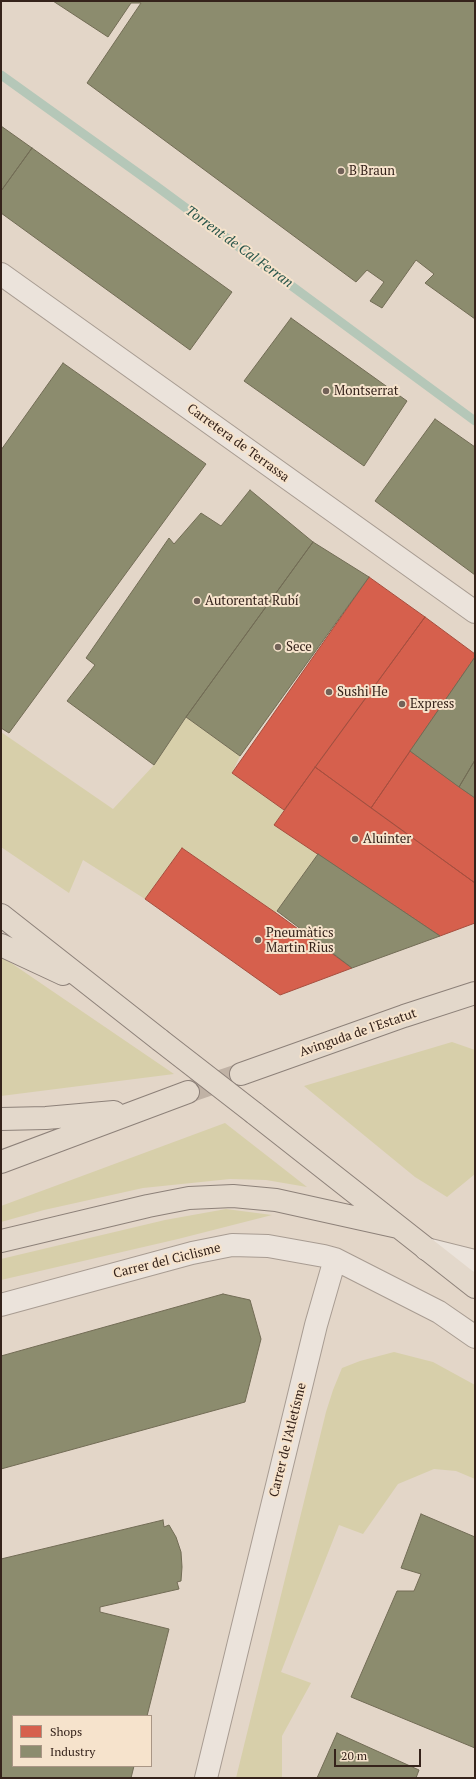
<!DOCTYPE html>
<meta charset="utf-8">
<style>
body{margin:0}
#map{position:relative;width:476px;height:1779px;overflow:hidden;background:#e3d6c8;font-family:"PT Serif",serif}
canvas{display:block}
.frame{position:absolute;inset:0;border:2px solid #35231b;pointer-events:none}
.legend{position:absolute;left:12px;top:1715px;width:140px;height:52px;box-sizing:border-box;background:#f6e3cc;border:1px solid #a99685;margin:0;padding:5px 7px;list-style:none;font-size:12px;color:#35231b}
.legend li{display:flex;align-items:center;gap:8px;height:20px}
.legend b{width:20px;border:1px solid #a99685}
.scale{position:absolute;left:334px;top:1749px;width:87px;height:18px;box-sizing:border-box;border:2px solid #35231b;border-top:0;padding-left:5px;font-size:12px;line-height:14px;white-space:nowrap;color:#35231b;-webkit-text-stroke:3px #f6e3cc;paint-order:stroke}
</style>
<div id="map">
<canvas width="476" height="1779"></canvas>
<div class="frame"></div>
<ul class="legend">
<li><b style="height:11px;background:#d6604d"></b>Shops</li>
<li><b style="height:11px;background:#8c8c6e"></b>Industry</li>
</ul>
<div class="scale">20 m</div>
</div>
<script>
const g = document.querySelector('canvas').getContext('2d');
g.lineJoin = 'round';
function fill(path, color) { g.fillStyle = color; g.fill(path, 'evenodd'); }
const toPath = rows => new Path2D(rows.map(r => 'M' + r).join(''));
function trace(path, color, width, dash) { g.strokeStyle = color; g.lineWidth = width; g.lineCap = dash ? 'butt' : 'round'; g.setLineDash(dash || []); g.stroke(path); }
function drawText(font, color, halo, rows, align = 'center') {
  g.font = font + ' "PT Serif",serif'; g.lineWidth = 4; g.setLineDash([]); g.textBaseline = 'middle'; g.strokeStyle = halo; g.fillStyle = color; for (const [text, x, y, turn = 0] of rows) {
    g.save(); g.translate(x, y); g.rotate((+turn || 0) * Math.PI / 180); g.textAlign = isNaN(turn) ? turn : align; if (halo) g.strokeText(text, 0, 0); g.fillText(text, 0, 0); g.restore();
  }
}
const green = toPath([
 [186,717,240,756,232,773,284,810,275,824,318,854,276,913,182,848,145,899,83,860,69,893,1,847,1,732,113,809,154,765],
 [1,956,17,967,174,1074,1,1096],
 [452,1042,475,1050,475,1174,447,1197,415,1177,304,1086],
 [225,1123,307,1187,266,1180,230,1179,143,1188,44,1210,1,1222,1,1206],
 [226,1209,272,1215,178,1239,1,1280,1,1259,165,1220],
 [394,1352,433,1362,475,1385,475,1479,456,1471,434,1469,398,1484,363,1534,339,1525,281,1672,311,1683,282,1736,282,1778,236,1778,326,1412,333,1390,342,1368,360,1361]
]);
const shops = toPath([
 [369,577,425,617,284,810,232,773,369,577],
 [425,617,475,654,475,657,371,808,315,767,425,617],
 [410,751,475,798,475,883,371,808,410,751],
 [315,767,475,883,475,923,440,936,274,825,315,767],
 [182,848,276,913,352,968,280,995,145,899,182,848]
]);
const industry = toPath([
 [53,1,475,1,475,319,425,283,434,274,416,260,382,308,370,301,384,282,367,270,356,282,87,83,141,3,131,3,108,37,53,1],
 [1,126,32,148,1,191,1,126],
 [32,148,232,292,190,350,1,213,1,191,32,148],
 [291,318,407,401,364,466,244,381,291,318],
 [63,363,206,464,9,733,1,728,1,450,63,363],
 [435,419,475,447,475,575,375,501,435,419],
 [250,490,313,542,186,717,154,765,67,701,95,665,86,658,169,538,174,544,201,513,221,526,250,490],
 [313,542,369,577,240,756,186,717,313,542],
 [475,657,475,760,459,787,410,751,475,657],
 [475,760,475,798,459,787,475,760],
 [318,854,440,936,352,968,277,911,318,854],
 [223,1294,250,1300,261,1339,245,1402,1,1469,1,1356,223,1294],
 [421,1514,475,1537,475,1748,351,1697,397,1591,414,1591,421,1574,401,1568,421,1514],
 [163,1520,164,1527,169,1525,176,1537,181,1552,182,1567,181,1581,177,1582,179,1589,100,1607,100,1612,169,1629,147,1716,13,1716,13,1766,134,1766,131,1778,1,1778,1,1559,163,1520],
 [337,1733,419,1770,416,1778,317,1778,337,1733]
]);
const stream = toPath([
 [1,75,156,186,475,421]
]);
const majorTunnel = toPath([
 [188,1092,241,1074]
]);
const minor = toPath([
 [1,274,475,612],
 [426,1249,475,1261],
 [1,1305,192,1253,232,1245,268,1246,324,1256,335,1259,439,1312,475,1337],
 [206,1778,316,1325,335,1259]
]);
const major = toPath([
 [1,915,160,1040],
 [1,945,63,974],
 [241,1074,404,1016,475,993],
 [254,1113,475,1287],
 [1,1119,46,1118,114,1112],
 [1,1162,188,1092],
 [1,1241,148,1206,189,1198,233,1196,276,1200,398,1227]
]);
const majorBridge = toPath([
 [160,1040,254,1113]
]);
const markers = [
 [341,171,4,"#726258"],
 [326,391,4,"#726258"],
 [197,601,4,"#726258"],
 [278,647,4,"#726258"],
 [329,692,4,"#726258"],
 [402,704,4,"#726258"],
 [355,839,4,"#726258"],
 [258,940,4,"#726258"]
];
const poiNames = [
 ["B Braun",349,171],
 ["Montserrat",334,391],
 ["Autorentat Rubí",205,601],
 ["Sece",286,647],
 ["Sushi He",337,692],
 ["Express",410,704],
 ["Aluinter",363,839],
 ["Pneumàtics",266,933],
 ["Martin Rius",266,948]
];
const streetNames = [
 ["Carretera de Terrassa",238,443,36],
 ["Avinguda de l'Estatut",358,1033,-19],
 ["Carrer del Ciclisme",167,1261,-14],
 ["Carrer de l'Atletísme",288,1440,-76]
];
const waterNames = [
 ["Torrent de Cal Ferran",239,247,36]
];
fill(green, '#d7cfaa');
fill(shops, '#d6604d');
trace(shops, '#a64e3e', 1);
fill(industry, '#8c8c6e');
trace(industry, '#726c55', 1);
trace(stream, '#b5c7b8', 9);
trace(majorTunnel, '#c0b2a5', 22, [22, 11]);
trace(minor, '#a89c92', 24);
trace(major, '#8d8179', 24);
trace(minor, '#ebe3db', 22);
trace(major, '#e3d8cb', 22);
trace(majorBridge, '#8d8179', 24, []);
trace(majorBridge, '#e3d8cb', 22);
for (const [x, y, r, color] of markers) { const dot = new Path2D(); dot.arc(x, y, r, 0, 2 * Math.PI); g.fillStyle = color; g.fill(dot); trace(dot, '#f6e3cc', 1.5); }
drawText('13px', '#35231b', '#f6e3cc', poiNames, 'left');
drawText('13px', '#35231b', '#f6e3cc', streetNames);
drawText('italic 14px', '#29564b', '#f6e3cc', waterNames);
</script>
